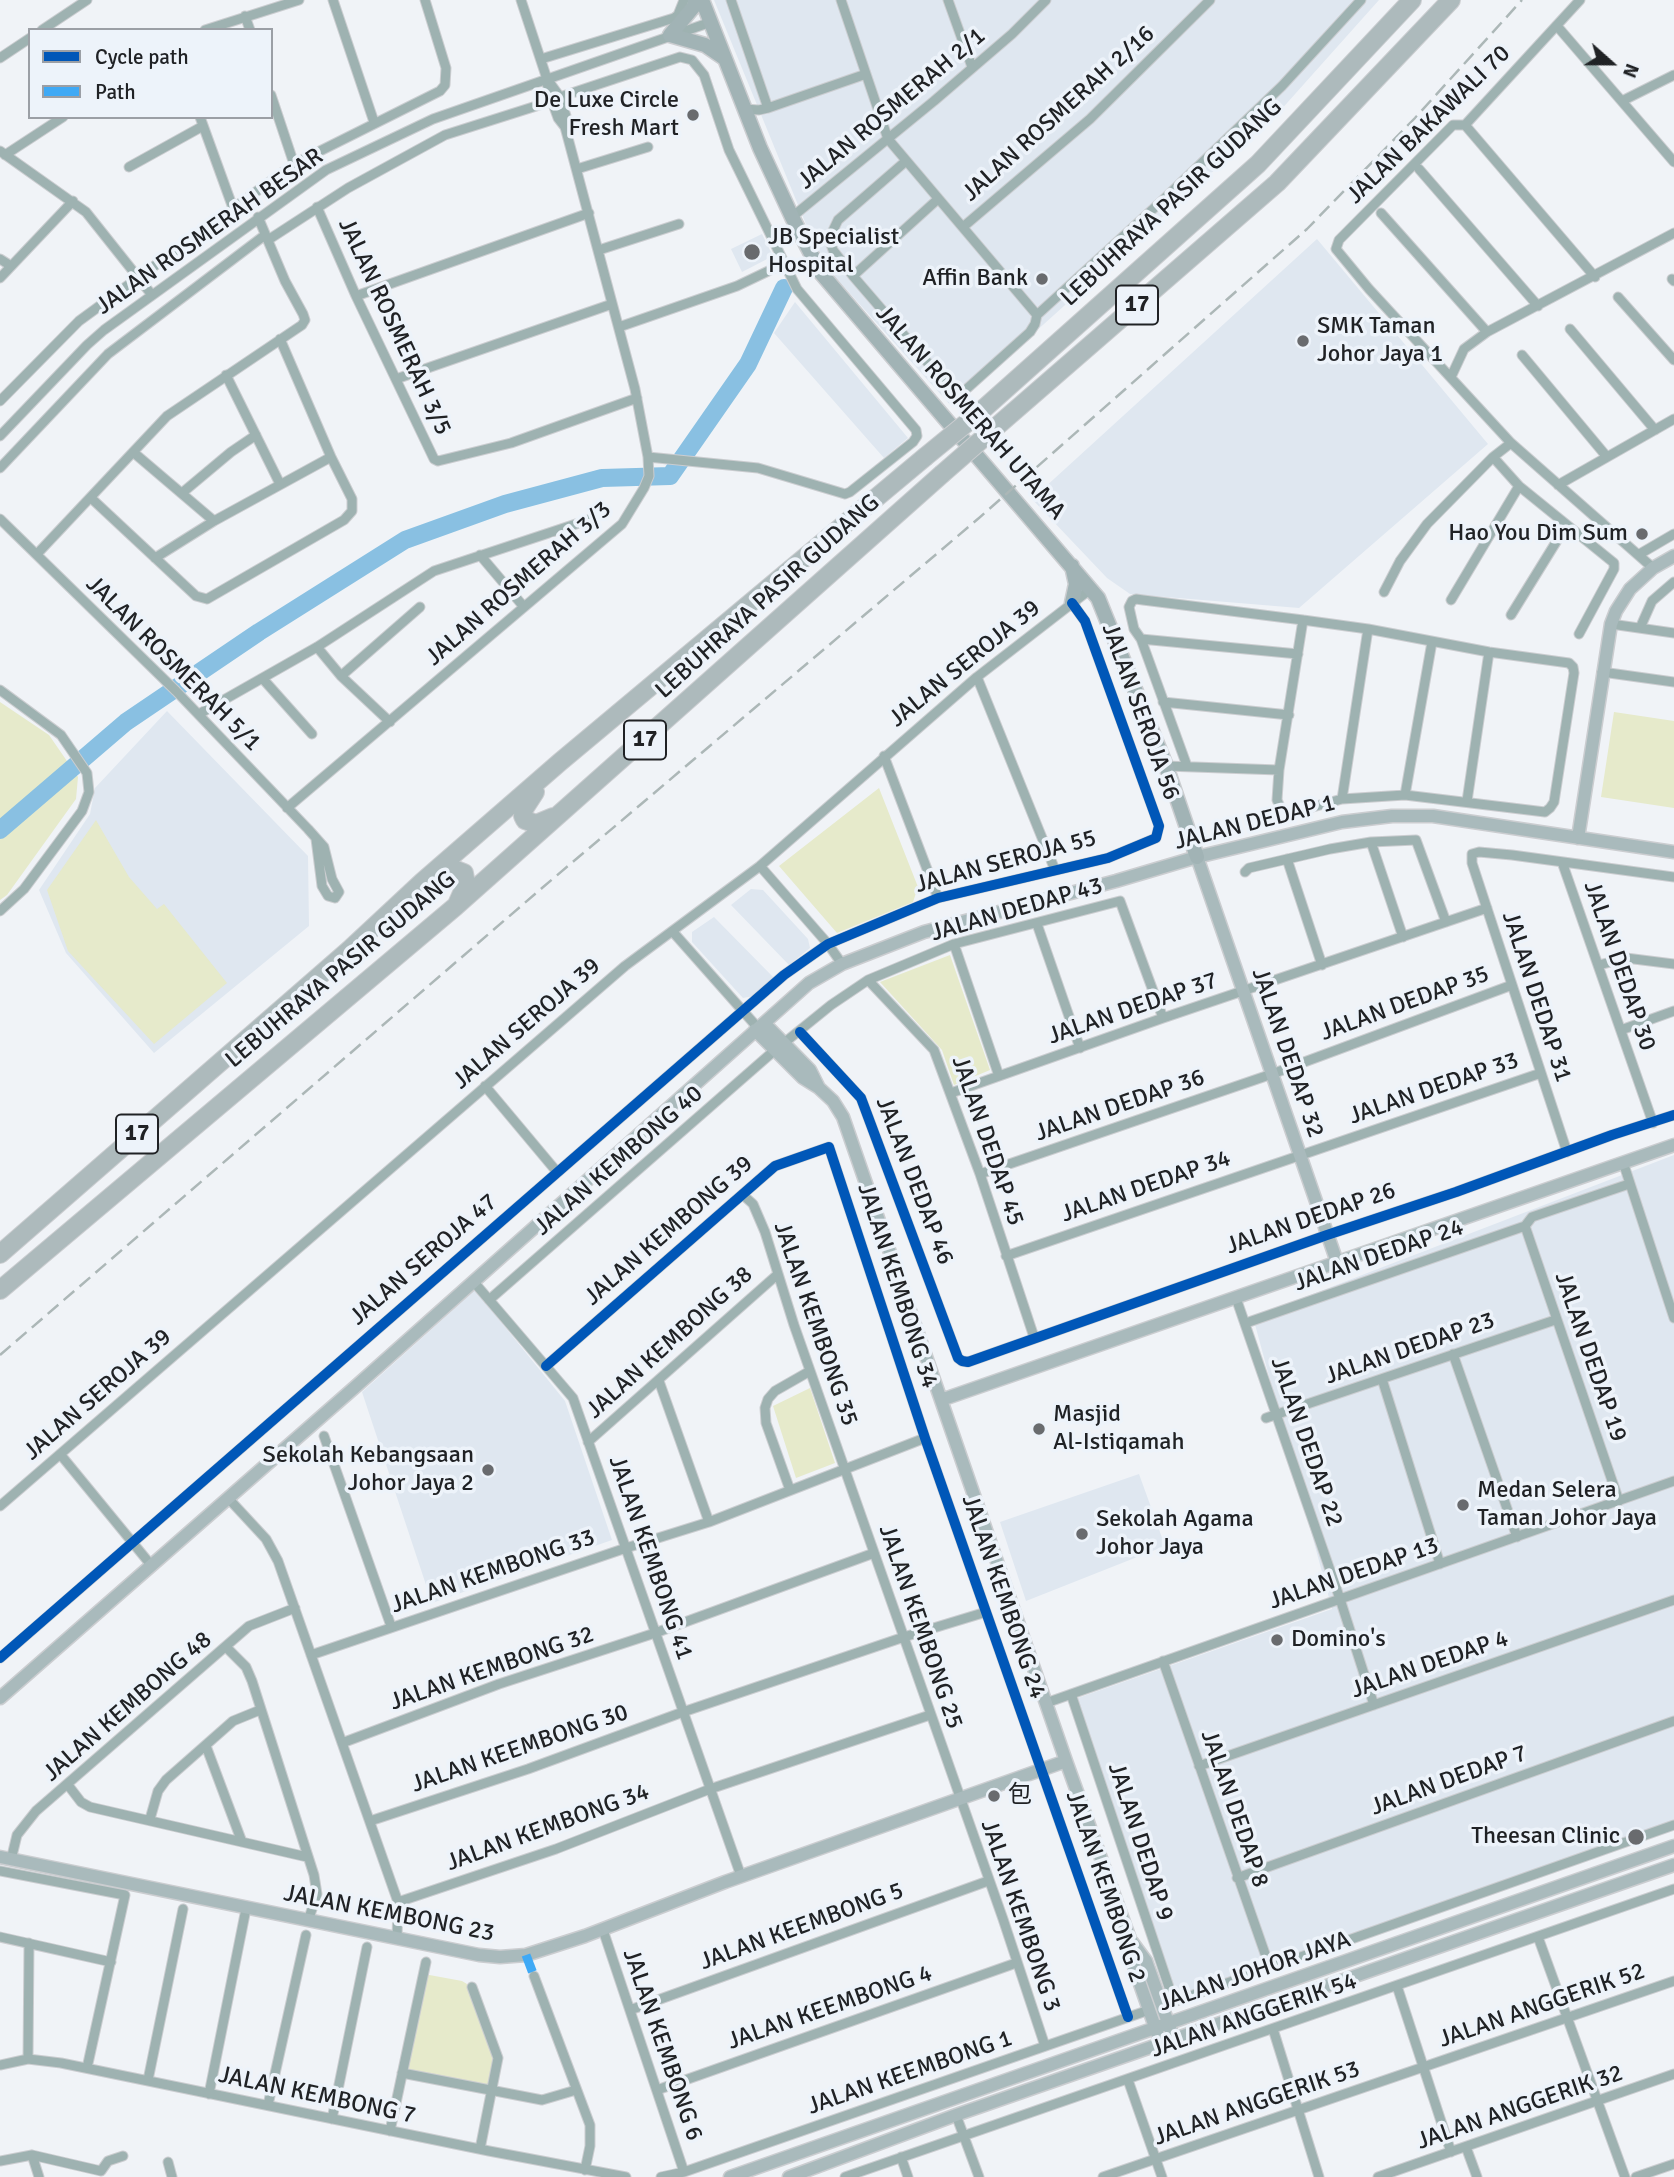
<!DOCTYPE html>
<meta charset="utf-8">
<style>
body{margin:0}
#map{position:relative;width:1674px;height:2177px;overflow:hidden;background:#f0f3f7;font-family:Signika,sans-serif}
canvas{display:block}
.legend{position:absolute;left:28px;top:28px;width:245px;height:91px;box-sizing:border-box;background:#edf3fa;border:2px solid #9b9fa5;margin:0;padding:9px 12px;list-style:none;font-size:21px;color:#202225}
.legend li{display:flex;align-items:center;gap:14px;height:35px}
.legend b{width:35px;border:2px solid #9b9fa5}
.north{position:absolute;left:1576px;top:28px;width:70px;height:70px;-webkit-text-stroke:5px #edf3fa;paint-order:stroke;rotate:111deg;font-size:19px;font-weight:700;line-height:28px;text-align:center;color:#202225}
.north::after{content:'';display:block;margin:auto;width:24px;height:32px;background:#202225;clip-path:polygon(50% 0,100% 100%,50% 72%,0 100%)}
</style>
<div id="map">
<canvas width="1674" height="2177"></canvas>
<ul class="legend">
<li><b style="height:9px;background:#0057b8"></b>Cycle path</li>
<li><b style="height:9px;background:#3fa9f5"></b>Path</li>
</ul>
<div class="north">N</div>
</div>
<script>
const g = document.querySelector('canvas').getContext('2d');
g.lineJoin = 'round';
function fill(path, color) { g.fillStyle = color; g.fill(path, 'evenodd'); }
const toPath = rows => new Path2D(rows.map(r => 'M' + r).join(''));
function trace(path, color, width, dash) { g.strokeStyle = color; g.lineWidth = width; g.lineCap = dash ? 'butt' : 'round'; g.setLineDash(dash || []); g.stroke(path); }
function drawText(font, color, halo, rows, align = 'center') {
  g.font = font + ' Signika,"Noto Sans SC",sans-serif'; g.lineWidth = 7; g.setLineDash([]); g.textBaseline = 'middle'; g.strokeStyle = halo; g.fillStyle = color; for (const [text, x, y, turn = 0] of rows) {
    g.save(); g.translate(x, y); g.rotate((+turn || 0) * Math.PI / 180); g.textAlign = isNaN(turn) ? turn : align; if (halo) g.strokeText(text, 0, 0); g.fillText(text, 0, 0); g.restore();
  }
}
const built = toPath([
 [714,0,1379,0,1279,112,952,407,836,278,812,239],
 [762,234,773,256,742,272,731,249],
 [1317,239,1488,444,1299,608,1130,594,1107,578,1032,499],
 [795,302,908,438,884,458,774,333],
 [167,711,308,856,309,926,154,1053,66,953,39,890,90,814,95,788],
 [751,889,763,890,808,939,810,948,789,965,731,905],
 [714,917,775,979,754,996,743,998,692,942,692,932],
 [1674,1155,1674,1823,1176,1997,1075,1699,1332,1609,1253,1317],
 [475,1290,565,1401,612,1540,432,1603,362,1392],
 [1139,1474,1165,1546,1026,1601,1000,1522]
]);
const green = toPath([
 [0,702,49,735,78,777,76,799,7,895,0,900],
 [1614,712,1674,721,1674,808,1601,797],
 [879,788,918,887,913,902,837,933,779,866],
 [96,820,129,877,157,909,164,904,227,983,154,1044,68,951,47,890],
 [950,955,990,1070,954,1085,942,1050,880,982],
 [810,1388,835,1463,796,1478,773,1406],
 [424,1974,462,1981,472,1987,498,2058,493,2091,402,2073]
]);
const river = toPath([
 [0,830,126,722,259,632,405,540,505,504,602,478,670,476,748,364,784,288]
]);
const street = toPath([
 [333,0,374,122],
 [521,0,547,79,548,90,558,118,565,127],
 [731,0,768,108],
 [841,0,888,139,1037,315],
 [948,0,972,67],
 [1580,0,1465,125,1453,125,1339,240,1336,249,1369,289,1511,443,1653,568],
 [245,16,250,30],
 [1557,26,1674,162],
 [42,30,87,0],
 [205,30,299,0],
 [0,58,30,38],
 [541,59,674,18,678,15,684,0],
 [271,95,294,164],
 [560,97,680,57,692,60,704,75,729,150,797,289,916,430,917,436,913,442,850,492,845,494,758,468,648,457],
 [1622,101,1674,75],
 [744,109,759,110,768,108,866,74],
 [200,117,233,208],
 [1465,125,1595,277],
 [0,151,86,212,152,295],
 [5,155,63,117],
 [906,161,838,220,829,239,833,250,853,276,953,392,962,393,1030,332,1035,324,1037,315,1164,199,1282,86,1361,0],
 [129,167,203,126],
 [577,169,648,147],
 [1419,169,1538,306],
 [317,207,356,296,434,459,438,461,511,443,637,398],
 [1381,213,1487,332],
 [792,217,934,101,1012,34,1046,0],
 [963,227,1090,119,1210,0],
 [268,240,348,188,445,135,552,101],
 [599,250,679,224],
 [0,259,11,266],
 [853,276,938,199],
 [0,278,73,201],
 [1672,279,1674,281],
 [356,296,589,213],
 [1618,297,1674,360],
 [619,327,737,286,783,264],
 [1570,329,1655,430],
 [1522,355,1607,457],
 [226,375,280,484],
 [1451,377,1464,349,1487,332,1674,233],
 [396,379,612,304],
 [0,401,79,321,294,164,440,91,445,85,446,68,425,0],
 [0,436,87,345,104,330,326,170,433,119,711,22],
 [133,452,214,521],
 [1493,457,1519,486,1614,563,1614,569,1579,634],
 [0,468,108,354,265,235],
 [1558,485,1674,419],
 [182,493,231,452,256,435],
 [91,498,196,596,207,599,344,520,352,511,352,499,331,457,280,339],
 [0,519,176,691,308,829,324,847,332,879,339,892,335,898,328,896,322,886,316,839],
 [37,554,167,416,302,325,305,320,303,314,285,281,258,217],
 [480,555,524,607],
 [1638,555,1674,534],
 [155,558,214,521,331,457],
 [1384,592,1400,561,1427,524,1493,457,1511,443],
 [1451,600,1519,486],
 [1511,615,1566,526],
 [1611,624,1674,633],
 [1640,628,1652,601,1674,582],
 [1141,639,1298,654],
 [317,647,341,676,390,722],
 [1602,672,1674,682],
 [341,676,420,607],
 [977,677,1055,870],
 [263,679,312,734],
 [0,690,61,735,87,773,89,792,82,811,24,889,0,911],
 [1163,702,1289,715],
 [199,714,317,647,434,571,591,519],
 [884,756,938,898],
 [1166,766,1279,770],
 [1187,766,1141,639,1134,629,1129,607,1132,601,1136,599,1143,600,1303,620,1368,629,1489,652,1569,663,1573,667,1574,673,1554,802,1550,808,1545,812,1405,795,1342,799,1287,814,1282,811,1277,800,1279,770,1303,620],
 [1405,795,1432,642],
 [1342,799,1368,629],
 [1467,801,1489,652],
 [287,808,622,524,644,488,649,476,648,457,635,389,565,127,566,116,560,97,547,79],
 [1371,842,1403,937],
 [1287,859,1322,965],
 [1562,862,1653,1123],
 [760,866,828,944,842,964],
 [1245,872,1249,868,1330,849,1371,842,1416,840,1446,922],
 [1037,924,1080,1048],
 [673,932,758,1028],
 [954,944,999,1076],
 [1599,965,1626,958,1674,964],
 [868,980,934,1050,980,1174,1034,1337],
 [1621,1030,1674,1011],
 [800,1032,861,1098,958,1358,962,1361,968,1362,1327,1235,1456,1192,1612,1135,1674,1115],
 [784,1043,831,1005,868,980,954,944,1120,901,1163,1018],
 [485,1086,557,1172],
 [951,1093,1163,1018,1487,908],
 [1567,1152,1472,863,1472,854,1479,852,1512,855,1674,877],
 [1623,1162,1674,1318],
 [980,1174,1272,1074,1512,985],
 [743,1195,753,1204,765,1232,794,1325,1003,1919,1045,2046],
 [1525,1226,1619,1501],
 [1525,1226,1532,1217,1629,1184],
 [1006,1256,1541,1073],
 [473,1281,573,1398,741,1876],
 [1236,1298,1340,1599,1374,1705],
 [489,1300,775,1050],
 [1246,1323,1525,1226],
 [1453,1354,1517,1537],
 [546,1366,775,1166,829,1147,925,1438,1128,2017],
 [1382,1379,1440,1564],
 [659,1381,709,1522],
 [1266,1418,1555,1320],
 [324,1436,391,1626],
 [588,1442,778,1274],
 [60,1454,151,1565],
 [790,1490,766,1423,765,1408,768,1399,775,1391,810,1371],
 [228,1498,266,1539,278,1561,398,1902,397,1939],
 [0,1506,625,966,760,866,977,677,1092,588],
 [227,1648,246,1667,252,1681,314,1875,317,1894,308,1921],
 [311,1655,626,1548,709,1522,925,1438],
 [0,1658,784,975,828,944,938,898,1108,858,1156,838,1159,826,1085,621,1072,603],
 [1163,1661,1270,1968],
 [1071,1694,1174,2002],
 [1046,1703,1674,1481],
 [342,1743,499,1684,655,1633,874,1553],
 [206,1746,242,1842],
 [1199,1766,1674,1600],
 [68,1785,81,1802,90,1807,307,1857],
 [150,1819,158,1791,166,1780,233,1721,260,1710],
 [370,1821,528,1769,683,1712,904,1637,986,1612],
 [11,1860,17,1835,36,1811,249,1626,295,1608],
 [0,1871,125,1895,87,2068],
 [1237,1878,1674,1721],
 [398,1902,556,1849,710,1789,930,1715],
 [603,1930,684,2172],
 [0,1937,111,1962],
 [1538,1937,1625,2177],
 [534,1976,590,2125,590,2146,585,2170],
 [1397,1986,1451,2152],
 [472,1987,498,2058,480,2149],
 [1162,2006,1674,1825],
 [630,2010,988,1881],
 [1273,2029,1319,2177],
 [28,2059,29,1943],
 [0,2065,28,2059,61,2063,489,2151,626,2177],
 [402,2073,542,2100,576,2090],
 [148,2080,183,1909],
 [1128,2080,1162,2177],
 [657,2090,1016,1963],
 [209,2094,246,1909],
 [268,2105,306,1935],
 [956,2115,979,2177],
 [332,2119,367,1947],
 [390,2131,426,1962],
 [1466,2147,1477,2177],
 [32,2155,39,2177],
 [901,2157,908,2177],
 [0,2161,32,2155,101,2171,108,2161,123,2156],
 [168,2162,172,2177],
 [661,2177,684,2172,1149,2010],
 [845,2177,1674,1889],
 [1103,2177,1674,1981],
 [1378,2177,1674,2074],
 [1636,2177,1674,2164]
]);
const secondary = toPath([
 [1578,838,1611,624,1616,611,1630,589,1653,568,1674,556],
 [1197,857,1337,1262],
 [764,1023,810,1070,818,1086],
 [755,1030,803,1078,819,1088,833,1101,843,1117,1066,1761,1130,1939,1133,1964,1161,2044],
 [941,1400,1674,1145],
 [0,1698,354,1388,809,983,842,964,924,932,1116,881,1197,857,1342,822,1392,816,1433,816,1674,852],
 [0,1857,479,1955,500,1957,526,1955,585,1936,725,1882,1066,1761],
 [1132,1942,1146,1961,1171,2031],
 [730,2177,1674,1846],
 [789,2177,956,2115,1674,1865]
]);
const primary = toPath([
 [695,0,695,5,670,35,705,45,724,58],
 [702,0,760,148,792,217,821,273,1098,598,1166,766,1197,857],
 [1072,566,1076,584,1072,603]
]);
const highway = toPath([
 [980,412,1258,164,1412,0],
 [996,427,1277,183,1451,0],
 [535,792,524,809,523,816,525,820,536,824,553,817],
 [435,876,454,869,464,873,466,884,458,902],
 [0,1254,349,950,422,882,560,762,925,457],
 [0,1290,456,906,942,474]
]);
const rail = toPath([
 [0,1355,542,888,979,518,1307,229,1415,118,1522,0]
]);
const highwayBridge = toPath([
 [925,457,980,412],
 [942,474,996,427]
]);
const quiet = toPath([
 [526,1955,534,1976]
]);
const cycleway = toPath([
 [800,1032,861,1098,958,1358,962,1361,968,1362,1327,1235,1456,1192,1612,1135,1674,1115],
 [546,1366,775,1166,829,1147,925,1438,1128,2017],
 [0,1658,784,975,828,944,938,898,1108,858,1156,838,1159,826,1085,621,1072,603]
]);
const markers = [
 [693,115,7,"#696b6e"],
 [752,252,9,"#696b6e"],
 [1042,279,7,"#696b6e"],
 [1303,341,7,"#696b6e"],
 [1642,534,7,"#696b6e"],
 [1039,1429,7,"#696b6e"],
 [488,1470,7,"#696b6e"],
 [1463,1505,7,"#696b6e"],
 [1082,1534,7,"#696b6e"],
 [1277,1640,7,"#696b6e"],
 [994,1796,7,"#696b6e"],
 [1636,1837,9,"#696b6e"]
];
const shields = [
 [1137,305,42],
 [645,740,42],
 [137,1134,42]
];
const shieldNames = [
 ["17",1137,305],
 ["17",645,740],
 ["17",137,1134]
];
const poiNames = [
 ["De Luxe Circle",679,101,"right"],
 ["Fresh Mart",679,129,"right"],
 ["JB Specialist",768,238],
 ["Hospital",768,266],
 ["Affin Bank",1028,279,"right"],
 ["SMK Taman",1317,327],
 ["Johor Jaya 1",1317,355],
 ["Hao You Dim Sum",1628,534,"right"],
 ["Masjid",1053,1415],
 ["Al-Istiqamah",1053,1443],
 ["Sekolah Kebangsaan",474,1456,"right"],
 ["Johor Jaya 2",474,1484,"right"],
 ["Medan Selera",1477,1491],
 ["Taman Johor Jaya",1477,1519],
 ["Sekolah Agama",1096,1520],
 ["Johor Jaya",1096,1548],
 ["Domino's",1291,1640],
 ["包",1008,1796],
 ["Theesan Clinic",1620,1837,"right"]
];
const streetNames = [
 ["JALAN ROSMERAH 2/1",892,109,-40],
 ["JALAN ROSMERAH 2/16",1059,114,-42],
 ["JALAN BAKAWALI 70",1429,125,-44],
 ["LEBUHRAYA PASIR GUDANG",1172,203,-43],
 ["JALAN ROSMERAH BESAR",210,232,-35],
 ["JALAN ROSMERAH 3/5",394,327,65],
 ["JALAN ROSMERAH UTAMA",970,413,49],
 ["JALAN ROSMERAH 3/3",519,584,-41],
 ["LEBUHRAYA PASIR GUDANG",768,597,-42],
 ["JALAN ROSMERAH 5/1",173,664,45],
 ["JALAN SEROJA 39",965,664,-39],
 ["JALAN SEROJA 56",1140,712,70],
 ["JALAN DEDAP 1",1255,823,-14],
 ["JALAN SEROJA 55",1006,862,-15],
 ["JALAN DEDAP 43",1017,910,-16],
 ["JALAN DEDAP 30",1619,966,71],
 ["LEBUHRAYA PASIR GUDANG",341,970,-40],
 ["JALAN DEDAP 31",1536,997,72],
 ["JALAN DEDAP 35",1405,1004,-20],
 ["JALAN DEDAP 37",1133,1009,-19],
 ["JALAN SEROJA 39",527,1024,-41],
 ["JALAN DEDAP 32",1287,1053,71],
 ["JALAN DEDAP 33",1434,1089,-19],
 ["JALAN DEDAP 36",1120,1106,-19],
 ["JALAN DEDAP 45",987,1141,71],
 ["JALAN KEMBONG 40",619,1161,-41],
 ["JALAN DEDAP 46",914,1181,69],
 ["JALAN DEDAP 34",1146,1187,-19],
 ["JALAN DEDAP 26",1311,1219,-19],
 ["JALAN KEMBONG 39",669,1231,-41],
 ["JALAN DEDAP 24",1379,1256,-19],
 ["JALAN SEROJA 47",424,1260,-41],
 ["JALAN KEMBONG 34",897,1286,72],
 ["JALAN KEMBONG 35",815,1324,71],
 ["JALAN KEMBONG 38",670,1343,-42],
 ["JALAN DEDAP 23",1410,1349,-19],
 ["JALAN DEDAP 19",1590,1357,71],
 ["JALAN SEROJA 39",98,1395,-41],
 ["JALAN DEDAP 22",1306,1442,71],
 ["JALAN KEMBONG 41",650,1558,71],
 ["JALAN KEMBONG 33",493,1572,-19],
 ["JALAN DEDAP 13",1354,1574,-19],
 ["JALAN KEMBONG 24",1003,1597,71],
 ["JALAN KEMBONG 25",920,1627,71],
 ["JALAN DEDAP 4",1430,1665,-19],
 ["JALAN KEMBONG 32",492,1669,-19],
 ["JALAN KEMBONG 48",128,1707,-41],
 ["JALAN KEEMBONG 30",520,1749,-19],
 ["JALAN DEDAP 7",1449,1781,-20],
 ["JALAN DEDAP 8",1234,1809,71],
 ["JALAN KEMBONG 34",548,1828,-20],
 ["JALAN DEDAP 9",1140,1842,72],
 ["JALAN KEMBONG 2",1105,1887,71],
 ["JALAN KEMBONG 23",389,1914,11],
 ["JALAN KEMBONG 3",1020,1916,71],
 ["JALAN KEEMBONG 5",802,1927,-20],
 ["JALAN JOHOR JAYA",1255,1972,-19],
 ["JALAN ANGGERIK 52",1542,2006,-19],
 ["JALAN KEEMBONG 4",830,2008,-19],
 ["JALAN ANGGERIK 54",1254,2016,-19],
 ["JALAN KEMBONG 6",662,2045,71],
 ["JALAN KEEMBONG 1",910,2073,-19],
 ["JALAN KEMBONG 7",317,2096,12],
 ["JALAN ANGGERIK 53",1257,2104,-19],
 ["JALAN ANGGERIK 32",1520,2108,-19]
];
fill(built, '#dfe7f0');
fill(green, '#e6eacb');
trace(river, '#89c0e2', 18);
trace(street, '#cbcdd0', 11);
trace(secondary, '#cbcdd0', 15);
trace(primary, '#cbcdd0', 17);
trace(highway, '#cbcdd0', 20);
trace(street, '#9eb2b1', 9);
trace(secondary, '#a9babc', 12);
trace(primary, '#a1b3b5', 14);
trace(highway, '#adbabc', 18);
trace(rail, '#acb7b7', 2.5, [14, 7]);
trace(highwayBridge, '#cbcdd0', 20, []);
trace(highwayBridge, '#adbabc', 18);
trace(quiet, '#3fa9f5', 9, [18, 9]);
trace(cycleway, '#0057b8', 10);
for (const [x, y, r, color] of markers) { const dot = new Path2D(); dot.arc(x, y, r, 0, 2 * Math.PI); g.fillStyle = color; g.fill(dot); trace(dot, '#edf3fa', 2.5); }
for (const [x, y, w] of shields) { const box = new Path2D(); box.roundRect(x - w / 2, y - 19.5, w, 39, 5); g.fillStyle = '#edf3fa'; g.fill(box); trace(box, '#202225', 2); }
drawText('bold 23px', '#202225', null, shieldNames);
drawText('24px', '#202225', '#edf3fa', poiNames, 'left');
drawText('24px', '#202225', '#edf3fa', streetNames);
</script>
